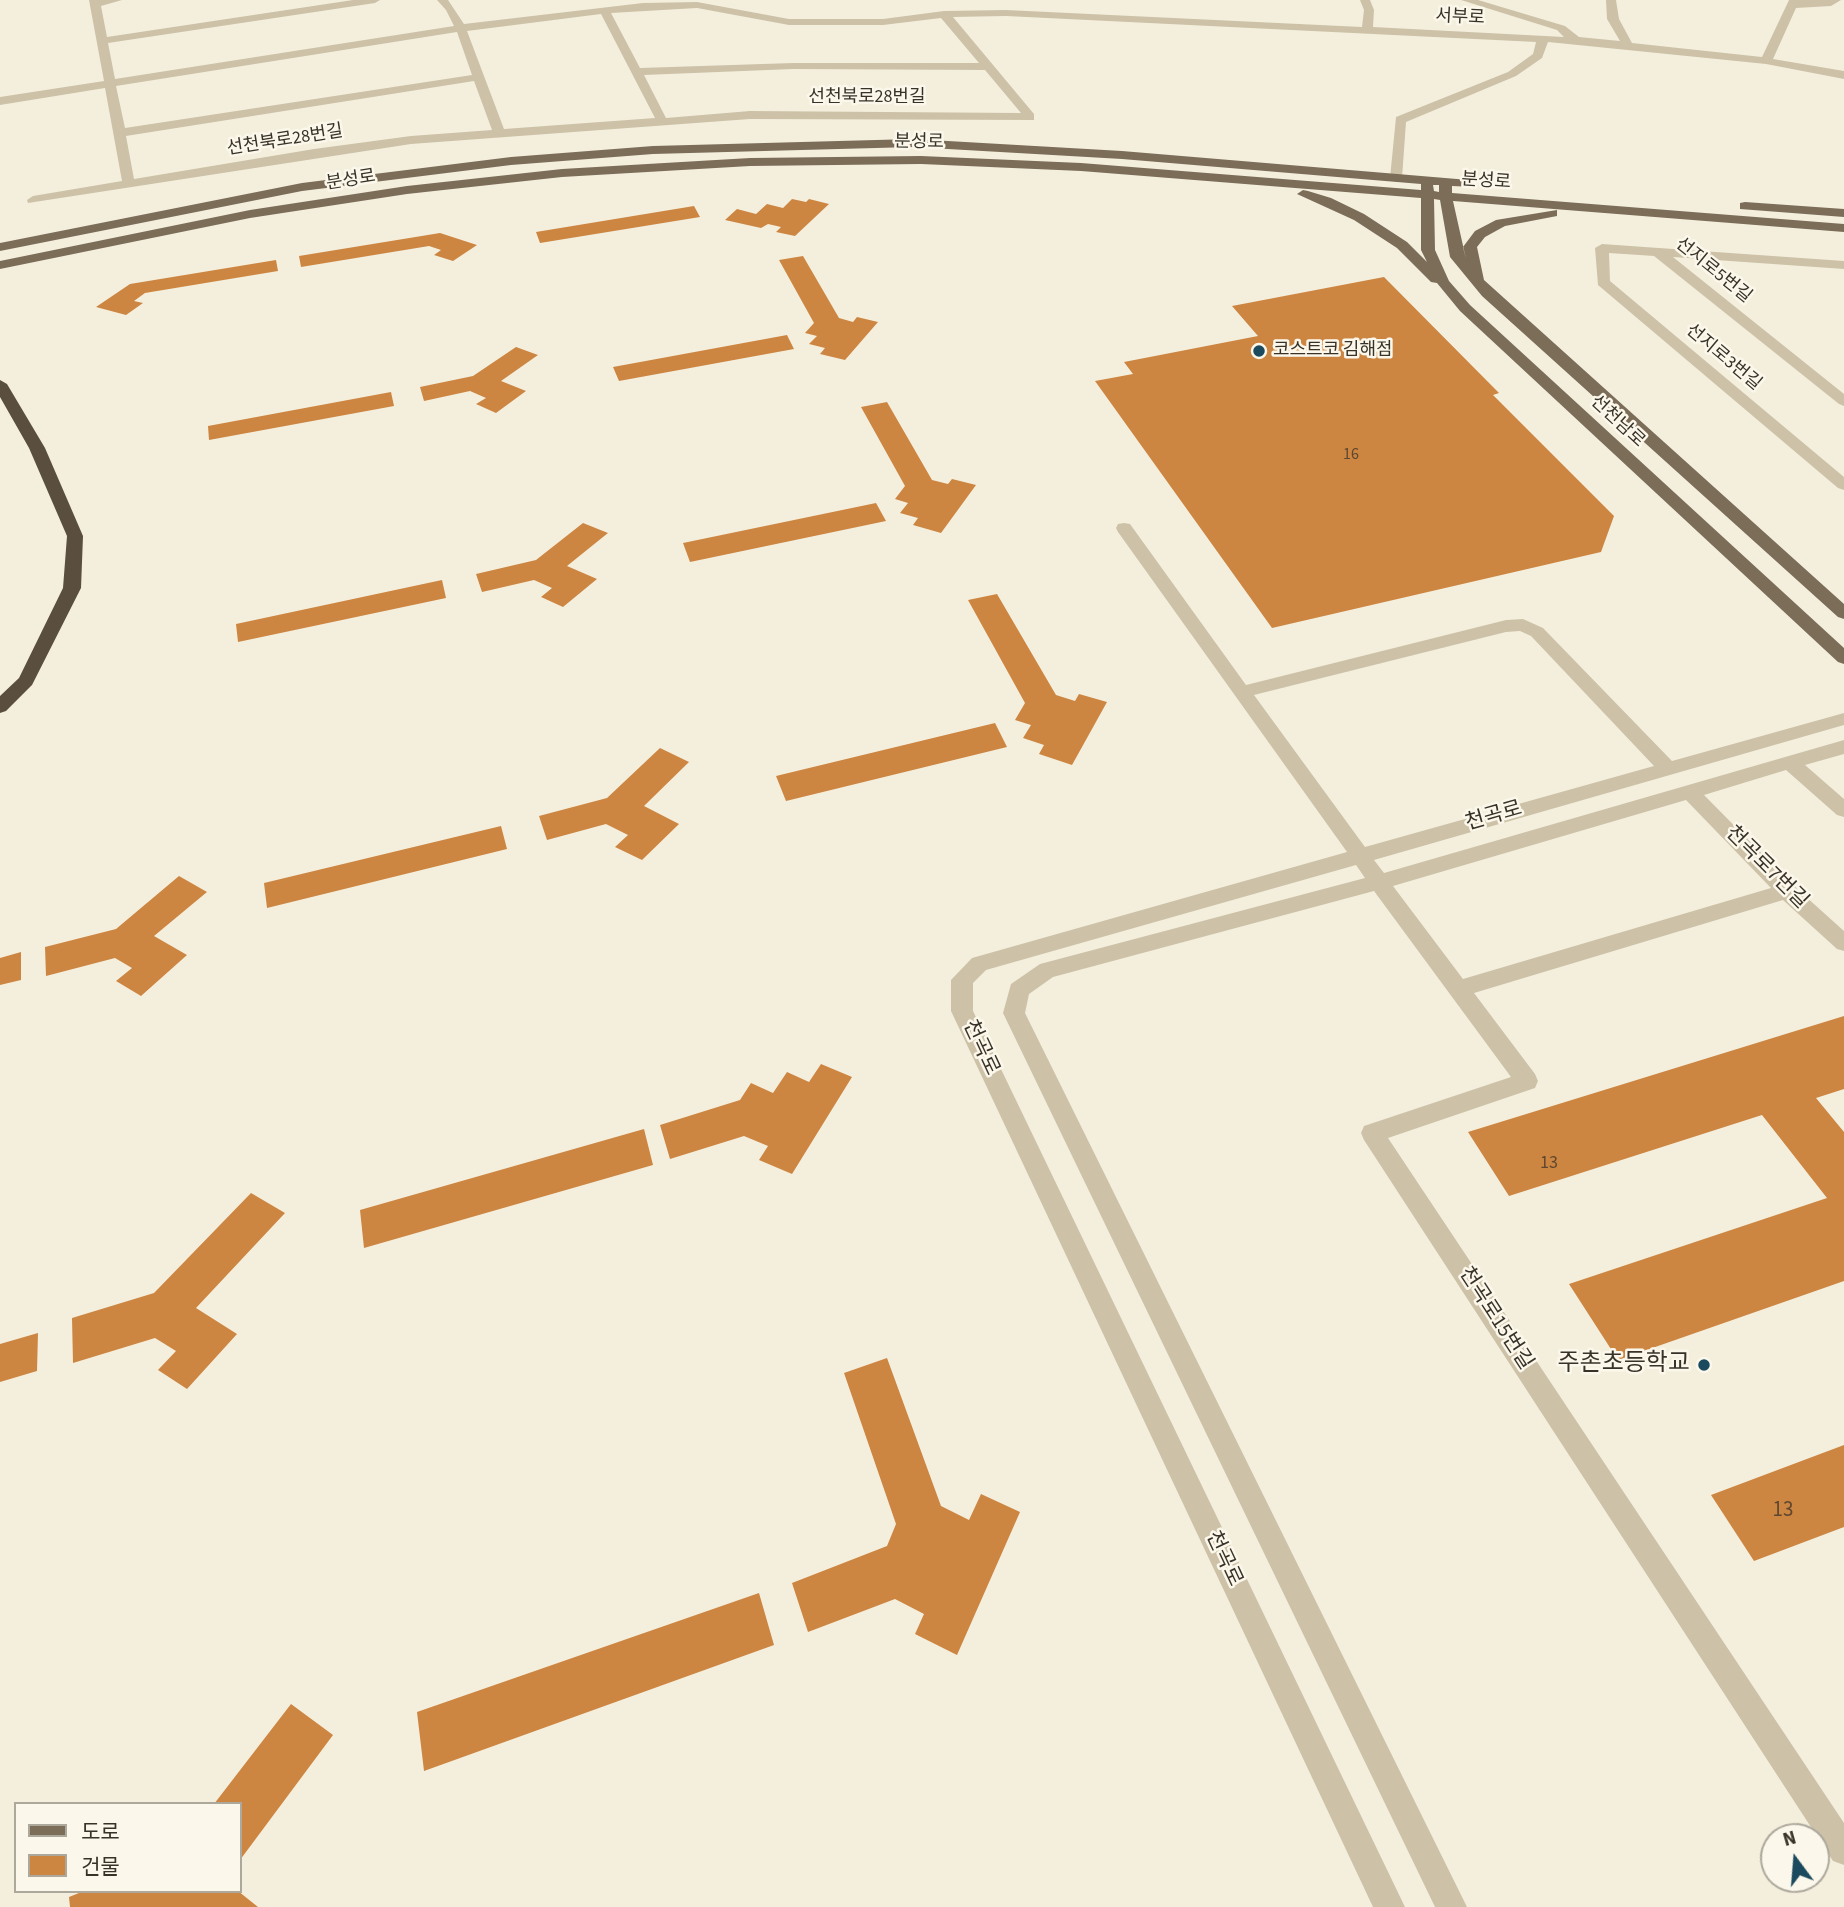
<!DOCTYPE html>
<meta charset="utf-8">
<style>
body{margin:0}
#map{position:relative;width:1844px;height:1907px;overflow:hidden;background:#f4efdd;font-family:"Source Sans 3","Noto Sans KR",sans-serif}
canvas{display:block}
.legend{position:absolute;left:14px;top:1802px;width:228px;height:91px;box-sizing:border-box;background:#fbf7ea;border:2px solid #ada89c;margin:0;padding:9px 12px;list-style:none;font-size:21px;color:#393228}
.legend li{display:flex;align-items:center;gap:14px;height:35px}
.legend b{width:35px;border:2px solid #ada89c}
.north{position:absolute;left:1760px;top:1823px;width:70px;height:70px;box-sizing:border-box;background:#fbf7ea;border:2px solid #ada89c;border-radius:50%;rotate:344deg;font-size:19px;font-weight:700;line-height:28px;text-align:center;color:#393228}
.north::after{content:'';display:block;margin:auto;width:24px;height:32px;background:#1b495d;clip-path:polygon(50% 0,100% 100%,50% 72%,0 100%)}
</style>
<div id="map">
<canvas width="1844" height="1907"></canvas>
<ul class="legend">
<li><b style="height:9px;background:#7c6d59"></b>도로</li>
<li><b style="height:19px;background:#cd8542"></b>건물</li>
</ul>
<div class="north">N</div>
</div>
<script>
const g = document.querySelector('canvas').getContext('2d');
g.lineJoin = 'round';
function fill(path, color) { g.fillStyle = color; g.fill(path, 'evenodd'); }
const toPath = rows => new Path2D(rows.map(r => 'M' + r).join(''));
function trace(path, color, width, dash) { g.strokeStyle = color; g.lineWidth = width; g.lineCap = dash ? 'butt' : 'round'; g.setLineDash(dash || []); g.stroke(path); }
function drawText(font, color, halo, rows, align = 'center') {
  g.font = font + ' "Source Sans 3","Noto Sans KR",sans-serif'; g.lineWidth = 5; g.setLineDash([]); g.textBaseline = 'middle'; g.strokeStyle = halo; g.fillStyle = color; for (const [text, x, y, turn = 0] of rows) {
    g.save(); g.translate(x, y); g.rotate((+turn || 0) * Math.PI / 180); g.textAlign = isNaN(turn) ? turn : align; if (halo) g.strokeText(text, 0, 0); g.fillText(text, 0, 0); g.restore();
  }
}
const building = toPath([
 [792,199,806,202,809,199,829,204,795,236,776,232,781,227,768,224,761,228,725,220,737,209,756,214,767,204,783,208],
 [694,206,700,217,540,243,536,232],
 [440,233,477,245,453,261,434,255,441,250,429,246,301,267,299,256],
 [803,256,839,318,853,322,857,317,878,322,845,360,820,354,825,348,809,344,817,336,805,333,814,323,779,260],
 [276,260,278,271,145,293,134,301,143,303,126,315,96,307,130,284],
 [1384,277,1499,393,1493,395,1614,516,1601,552,1272,628,1095,381,1133,374,1124,362,1258,336,1232,306],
 [787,335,794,349,619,381,613,367],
 [516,347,538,355,501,381,526,391,496,413,476,404,486,398,470,391,424,401,420,387,473,376],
 [391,392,394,406,209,440,208,426],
 [887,402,932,480,948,484,952,479,976,485,941,533,913,525,918,518,900,513,908,503,895,499,905,486,861,407],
 [876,503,886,521,690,562,683,543],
 [583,523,608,533,567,566,597,579,563,607,541,597,552,588,534,580,482,592,476,574,536,560],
 [442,580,446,598,238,642,236,624],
 [997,594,1056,695,1075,701,1079,694,1107,702,1072,765,1039,754,1044,745,1023,738,1031,725,1015,720,1025,703,968,600],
 [995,723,1007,747,786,801,776,776],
 [660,748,689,762,644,806,679,824,642,860,615,847,628,835,606,824,547,840,539,816,607,798],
 [501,826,507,849,267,908,264,883],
 [179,876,207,892,154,936,187,955,141,996,116,981,132,968,115,958,46,976,45,947,116,929],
 [21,952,21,980,0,985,0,958],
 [1844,1016,1844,1089,1816,1098,1844,1132,1844,1281,1618,1360,1569,1284,1827,1198,1762,1115,1509,1196,1468,1132],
 [821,1064,852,1077,792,1174,759,1160,768,1146,744,1136,670,1159,660,1125,740,1100,751,1083,773,1093,787,1072,809,1082],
 [644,1129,653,1165,364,1248,360,1210],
 [251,1193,285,1213,196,1308,237,1334,187,1389,158,1370,176,1351,155,1338,73,1363,72,1318,154,1293],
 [38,1333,37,1371,0,1382,0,1344],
 [887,1358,941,1506,969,1520,981,1494,1020,1512,957,1655,915,1634,924,1614,895,1599,808,1632,792,1583,887,1546,896,1524,844,1373],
 [1844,1445,1844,1527,1754,1561,1711,1495],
 [759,1593,774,1645,424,1771,417,1712],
 [291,1704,333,1735,240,1860,240,1804,214,1804],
 [84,1891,238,1891,258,1907,70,1907,69,1897]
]);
const minor = toPath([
 [89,0,122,0,101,6,107,37,353,0,380,0,375,3,108,43,115,79,454,26,446,10,437,0,448,0,464,24,643,3,697,2,789,19,883,19,944,11,1006,10,1362,27,1364,10,1360,0,1370,0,1374,10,1373,27,1564,37,1557,30,1461,0,1478,0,1565,26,1579,37,1620,41,1607,19,1606,0,1616,0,1619,19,1632,43,1762,57,1789,0,1841,0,1831,6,1796,8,1773,59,1844,71,1844,79,1766,64,1548,42,1542,58,1516,76,1406,122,1402,178,1396,182,1390,178,1396,117,1508,72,1533,54,1536,42,1006,16,953,17,1034,114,1034,120,750,119,411,144,28,203,27,200,33,196,122,181,105,88,0,105,0,97,104,81,89,0],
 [697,8,789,25,883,25,941,18,979,63,793,63,640,68,611,13,697,8],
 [601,14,655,118,504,129,467,31,601,14],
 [457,32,472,75,125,128,116,86,457,32],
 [793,69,985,70,1021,113,750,111,666,118,644,75,793,69],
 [474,81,492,130,411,136,314,149,134,179,126,136,474,81],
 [1602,244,1844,261,1844,269,1673,257,1844,394,1844,406,1839,404,1654,256,1609,253,1610,281,1844,477,1844,490,1838,488,1598,285,1595,248,1602,244],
 [1124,523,1130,524,1246,685,1506,620,1523,619,1543,628,1672,761,1844,713,1844,725,1374,860,1384,873,1844,740,1844,754,1805,765,1844,799,1844,817,1837,815,1786,770,1704,795,1794,886,1844,931,1844,951,1837,949,1783,900,1474,993,1535,1074,1538,1081,1535,1088,1388,1138,1844,1823,1844,1865,1833,1861,1364,1140,1361,1133,1364,1126,1511,1077,1374,891,1053,977,1029,994,1025,1013,1467,1907,1435,1907,1003,1013,1011,984,1040,964,1365,878,1356,865,986,970,973,983,973,1011,1405,1907,1373,1907,951,1011,951,980,972,958,1347,852,1118,532,1116,528,1118,524,1124,523],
 [1520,631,1531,636,1654,766,1365,847,1254,695,1506,632,1520,631],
 [1686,800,1771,888,1463,979,1393,886,1686,800]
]);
const major = toPath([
 [913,139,1122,151,1469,180,1475,184,1474,187,1452,186,1452,193,1844,224,1844,232,1453,201,1466,259,1463,247,1475,231,1496,220,1557,210,1557,216,1505,226,1485,237,1477,247,1484,280,1844,604,1844,619,1838,617,1482,296,1450,257,1440,200,1434,199,1435,250,1449,281,1470,305,1844,648,1844,664,1838,662,1460,311,1437,283,1431,282,1397,248,1354,220,1297,194,1303,190,1308,191,1331,198,1364,214,1407,242,1427,262,1421,250,1421,198,1081,171,921,164,750,166,562,177,407,194,250,218,0,269,0,261,250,210,407,186,562,169,750,158,921,156,1081,163,1421,190,1421,184,1122,159,913,147,653,154,511,165,302,191,0,251,0,243,302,183,511,157,653,146,913,139],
 [1433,185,1439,185,1439,192,1434,191,1433,185],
 [1745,202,1844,209,1844,217,1740,209,1740,203,1745,202]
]);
const highway = toPath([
 [0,380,7,384,45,448,83,536,81,588,32,685,6,711,0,713,0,696,19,678,63,588,67,536,29,448,0,397,0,380]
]);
const markers = [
 [1259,351,7,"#1b495d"],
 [1704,1365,7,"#1b495d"]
];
const farNumbernames = [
 ["16",1351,455]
];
const farStreetnames = [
 ["서부로",1460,18,3],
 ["선천북로28번길",867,98],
 ["선천북로28번길",285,141,-9],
 ["분성로",919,143,1],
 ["분성로",351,181,-9],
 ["분성로",1486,182,4],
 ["선지로5번길",1713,271,39],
 ["선지로3번길",1723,358,40],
 ["선천남로",1617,422,43]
];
const farPoinames = [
 ["코스트코 김해점",1273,351]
];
const numberNames = [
 ["13",1549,1164]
];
const streetNames = [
 ["천곡로",1494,817,-16],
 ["천곡로7번길",1766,868,45],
 ["천곡로",980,1048,65],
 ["천곡로15번길",1495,1319,57],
 ["천곡로",1223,1559,65]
];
const nearNumbernames = [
 ["13",1783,1511]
];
const nearPoinames = [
 ["주촌초등학교",1690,1365]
];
fill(building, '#cd8542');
fill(minor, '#cdc2a8');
fill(major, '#7c6d59');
fill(highway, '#5a4e3f');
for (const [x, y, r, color] of markers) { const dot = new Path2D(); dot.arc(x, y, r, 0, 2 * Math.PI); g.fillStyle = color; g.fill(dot); trace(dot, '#fbf7ea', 2.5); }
drawText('16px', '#5e472e', null, farNumbernames);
drawText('18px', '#393228', '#fbf7ea', farStreetnames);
drawText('18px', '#393228', '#fbf7ea', farPoinames, 'left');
drawText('18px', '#5e472e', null, numberNames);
drawText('21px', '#393228', '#fbf7ea', streetNames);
drawText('21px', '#5e472e', null, nearNumbernames);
drawText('24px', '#393228', '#fbf7ea', nearPoinames, 'right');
</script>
